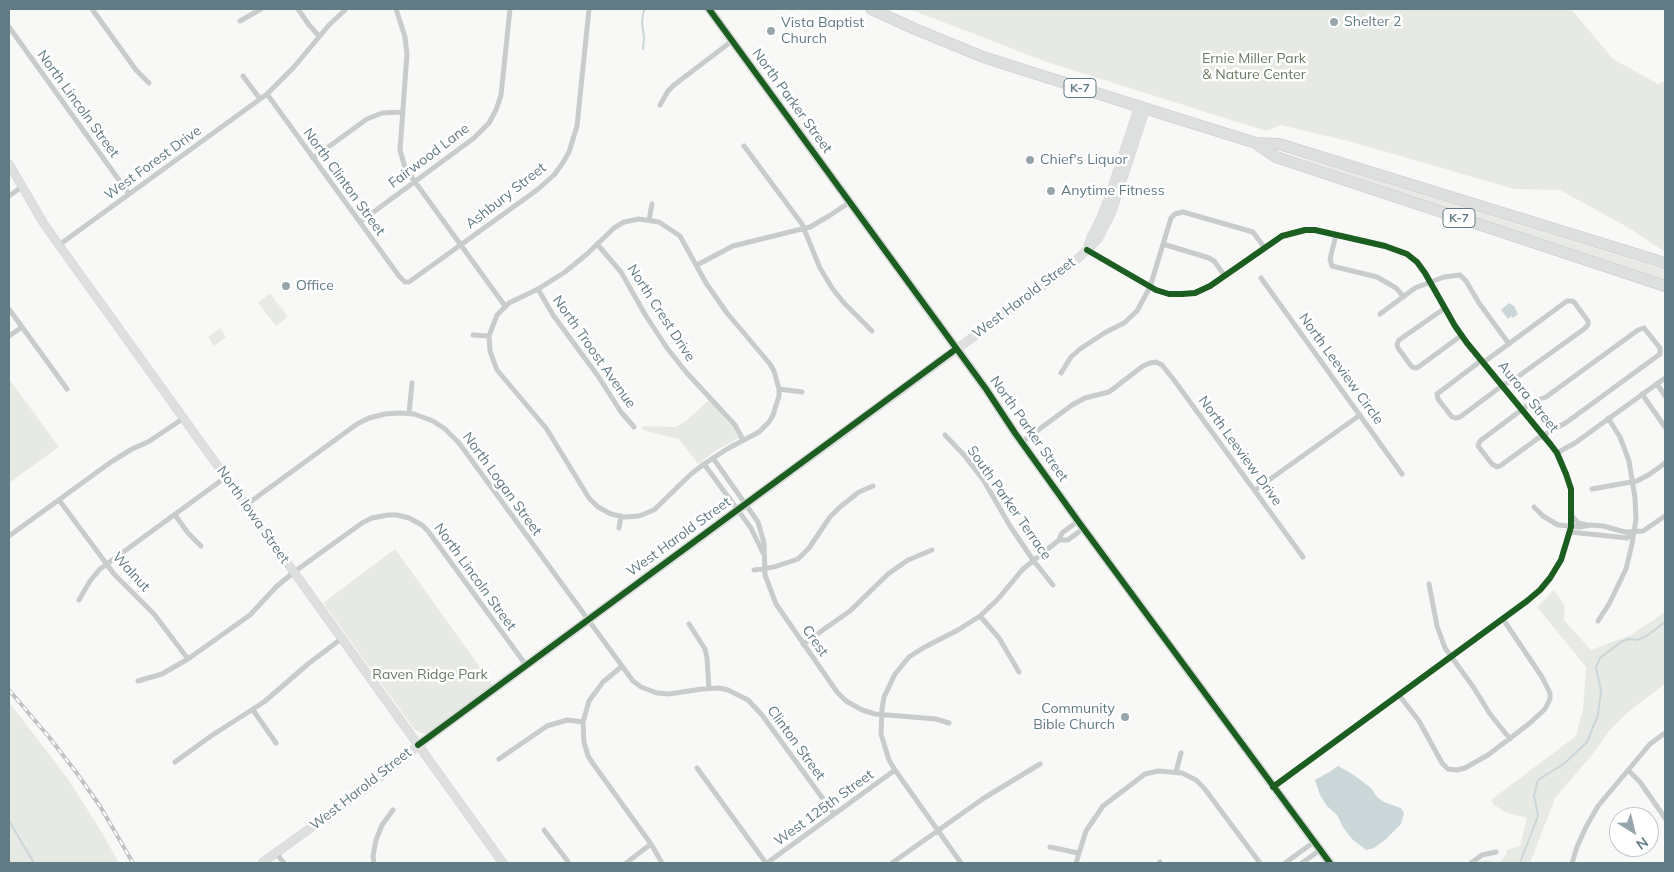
<!DOCTYPE html>
<style>
body{margin:0}
#map{position:relative;width:1674px;height:872px;overflow:hidden;background:#f8f8f7;font-family:Mulish,sans-serif}
canvas{display:block}
.frame{position:absolute;inset:0;border:10px solid #617a83;pointer-events:none}
.north{position:absolute;left:1609px;top:807px;width:50px;height:50px;box-sizing:border-box;background:#fff;border:1px solid #c0cacd;border-radius:50%;rotate:144deg;font-size:14px;font-weight:700;line-height:20px;text-align:center;color:#617a83}
.north::after{content:'';display:block;margin:auto;width:18px;height:22px;background:#96a6ac;clip-path:polygon(50% 0,100% 100%,50% 72%,0 100%)}
</style>
<div id="map">
<canvas width="1674" height="872"></canvas>
<div class="frame"></div>
<div class="north">N</div>
</div>
<script>
const g = document.querySelector('canvas').getContext('2d');
g.lineJoin = 'round';
function fill(path, color) { g.fillStyle = color; g.fill(path, 'evenodd'); }
const toPath = rows => new Path2D(rows.map(r => 'M' + r).join(''));
function trace(path, color, width, dash) { g.strokeStyle = color; g.lineWidth = width; g.lineCap = dash ? 'butt' : 'round'; g.setLineDash(dash || []); g.stroke(path); }
function drawText(font, color, halo, rows, align = 'center') {
  g.font = font + ' Mulish,sans-serif'; g.lineWidth = 5; g.setLineDash([]); g.textBaseline = 'middle'; g.strokeStyle = halo; g.fillStyle = color; for (const [text, x, y, turn = 0] of rows) {
    g.save(); g.translate(x, y); g.rotate((+turn || 0) * Math.PI / 180); g.textAlign = isNaN(turn) ? turn : align; if (halo) g.strokeText(text, 0, 0); g.fillText(text, 0, 0); g.restore();
  }
}
const green = toPath([
 [909,9,1571,9,1613,59,1658,84,1665,81,1665,252,1629,228,1560,190,1514,189,1352,142,1281,125,1266,131,1047,62],
 [1281,151,1665,270,1665,281,1497,226],
 [270,293,288,317,276,326,258,303],
 [220,328,226,337,214,346,208,337],
 [9,379,59,447,9,483],
 [709,400,732,426,739,438,715,451,698,464,679,439,642,430,643,426,675,427,686,421],
 [395,549,493,685,426,733,421,733,414,729,323,603],
 [1554,590,1565,606,1564,620,1591,650,1631,635,1665,612,1665,684,1628,712,1610,730,1591,756,1555,798,1530,863,1476,863,1480,861,1487,860,1495,862,1501,861,1505,856,1507,850,1520,846,1527,818,1507,813,1494,805,1491,800,1576,736,1583,709,1586,667,1537,607],
 [9,702,68,779,101,831,119,863,9,863]
]);
const water = toPath([
 [1509,303,1514,306,1518,314,1513,318,1511,316,1508,319,1501,310],
 [1338,766,1351,773,1371,788,1377,797,1384,802,1401,808,1404,813,1401,824,1386,839,1374,848,1366,850,1352,839,1343,827,1337,815,1327,806,1320,795,1315,780,1331,771]
]);
const stream = toPath([
 [643,49,644,37,642,23,643,13,645,9],
 [9,821,34,863],
 [1520,863,1538,816,1534,795,1538,780,1565,763,1587,742,1598,715,1601,690,1596,668,1600,658,1621,642,1629,639,1637,640,1645,637,1665,622]
]);
const street = toPath([
 [92,9,136,70,149,83],
 [298,9,309,25,319,36],
 [396,9,405,37,407,54,400,150,405,168,505,306],
 [240,21,261,9],
 [9,27,129,194],
 [243,76,260,99],
 [267,94,399,276,405,282,409,282,537,190,554,175,562,164,569,152,577,126,589,9],
 [660,105,668,91,674,85,732,41],
 [744,146,802,224,820,268,832,288,844,303,872,331],
 [313,158,367,119,382,113,403,112],
 [9,196,23,186],
 [639,219,659,222,680,236,706,283,727,313,770,364,774,371,779,389,779,396,773,415,769,422,759,432,727,449,704,464,691,474,654,510,639,516,624,517,611,514,598,507,589,498,546,428,497,370,490,351,489,336,497,315,509,303,538,289,565,272,587,254,614,228,624,222,639,219],
 [649,220,652,204],
 [360,222,474,138,489,123,496,110,501,95,510,9],
 [1336,235,1330,259,1332,266,1377,277,1396,288,1404,297],
 [597,244,621,272,646,316,667,348,686,372,735,425,743,440],
 [1163,244,1209,258,1214,261,1225,276],
 [59,245,267,94,294,67,329,25,346,9],
 [1087,250,1156,290,1169,294,1182,294,1195,293,1210,286,1282,236,1305,230,1315,230,1385,246,1407,254,1417,262,1425,273,1455,326,1467,343,1551,445,1557,453,1566,474,1571,489,1571,527,1561,560,1550,578,1540,590,1527,601,1273,787],
 [697,265,733,246,810,227,829,216,850,202],
 [1261,278,1402,474],
 [538,289,553,315,598,376,621,412,634,427],
 [1445,308,1399,340,1397,344,1398,348,1412,367,1417,368,1462,335],
 [9,309,67,389],
 [1380,314,1415,288,1444,277,1460,275,1466,281,1479,303,1509,344],
 [1644,328,1660,348,1660,354,1567,422,1537,439,1500,466,1497,467,1492,464,1478,446,1480,441,1532,402,1546,397,1638,330,1644,328],
 [473,335,489,336],
 [9,336,22,327],
 [1482,360,1437,394,1438,399,1452,417,1455,418,1460,417,1503,385,1516,378,1584,329,1588,325,1588,321,1574,302,1572,301,1567,301,1484,362],
 [1061,373,1071,357,1080,349,1106,332,1124,323,1137,311,1150,287,1171,218,1175,214,1183,212,1253,232,1264,247],
 [1657,384,1665,396],
 [779,389,802,392],
 [1642,394,1665,427],
 [409,413,412,383],
 [945,435,964,455,984,481,1010,526,1033,560,1053,585],
 [1022,442,1072,405,1085,398,1109,392,1143,366,1150,363,1156,362,1162,365,1174,380,1303,557],
 [1557,453,1575,443,1665,378],
 [713,458,758,522,764,543,765,575,776,604,837,692,846,701,862,710,875,714,936,719,949,723],
 [704,464,751,528,763,553],
 [1592,489,1637,481,1650,474,1665,463],
 [1255,490,1360,415],
 [59,500,114,574,154,614,188,659],
 [246,505,357,424,369,418,385,414,399,413,414,414,433,421,445,429,459,443,633,681,641,687,657,693,669,694,702,689,719,688,728,690,748,700,762,715,834,814],
 [1534,507,1543,516,1558,525,1580,527,1591,525,1603,526,1625,532,1643,531,1665,516],
 [175,515,188,533,201,546],
 [1572,516,1578,523,1587,525],
 [619,528,621,516],
 [1570,532,1627,538,1634,532],
 [9,536,111,462,132,449,148,442,184,418],
 [1059,540,1068,540,1084,528],
 [754,570,774,567,798,559,809,548,830,517,840,507,859,492,873,486],
 [1429,584,1437,626,1445,648,1474,688,1490,714,1510,739],
 [79,600,90,581,100,569,226,477],
 [980,616,999,638,1019,672],
 [1598,621,1609,604,1626,569,1632,544,1636,519,1635,498,1629,461,1620,437,1608,418],
 [689,624,705,649,707,658,709,689],
 [803,644,850,611,888,574,908,560,932,550],
 [621,667,603,682,589,701,583,722,584,742,588,756,594,765,651,844,662,863],
 [138,681,162,674,188,659,250,615,276,587,294,572,362,523,372,518,388,515,397,515,409,518,422,525,428,531,526,665],
 [1399,695,1419,721,1442,763,1448,769,1457,770,1465,768,1488,755,1530,723,1545,709,1550,699,1550,693,1542,677,1503,619],
 [253,710,276,743],
 [499,759,547,726,567,720,583,722],
 [175,762,211,736,264,702,308,664,341,639],
 [697,768,766,863],
 [1628,770,1640,782,1665,818],
 [1176,772,1181,753],
 [544,830,569,863],
 [1050,847,1078,853],
 [276,853,284,863],
 [374,863,373,856,376,840,382,825,393,810],
 [626,863,651,844],
 [767,863,895,770],
 [892,863,984,798,1040,764],
 [961,863,895,770,889,760,881,734,882,709,884,697,895,674,909,657,923,648,958,630,980,616,998,599,1023,569,1059,540,1062,533,1078,521],
 [1076,863,1086,831,1103,806,1145,774,1158,771,1182,773,1196,780,1204,788,1260,863],
 [1159,863,1160,862],
 [1285,863,1314,842],
 [1302,863,1320,850],
 [1471,863,1482,855,1496,852],
 [1572,863,1577,847,1586,827,1598,806,1650,744,1665,733]
]);
const secondary = toPath([
 [709,9,986,389,1015,433,1078,521,1330,863],
 [9,164,44,224,59,245,503,863],
 [262,863,374,782,426,739,1071,265,1087,250,1098,239,1111,214,1144,114,1142,107,1137,112,1108,200,1098,224,1091,237,1087,250]
]);
const highway = toPath([
 [871,9,915,29,983,57,1131,104,1256,143,1279,144,1665,263],
 [1257,144,1276,157,1665,286]
]);
const rail = toPath([
 [9,690,49,737,76,772,100,806,133,863]
]);
const cycleway = toPath([
 [709,9,986,389,1015,433,1078,521,1330,863],
 [1087,250,1156,290,1169,294,1182,294,1195,293,1210,286,1282,236,1305,230,1315,230,1385,246,1407,254,1417,262,1425,273,1455,326,1467,343,1551,445,1557,453,1566,474,1571,489,1571,527,1561,560,1550,578,1540,590,1527,601,1273,787],
 [418,745,956,349]
]);
const markers = [
 [1334,22,5,"#96a6ac"],
 [771,31,5,"#96a6ac"],
 [1030,160,5,"#96a6ac"],
 [1051,191,5,"#96a6ac"],
 [286,286,5,"#96a6ac"],
 [1125,717,5,"#96a6ac"]
];
const shields = [
 [1080,88,32],
 [1459,218,32]
];
const shieldNames = [
 ["K-7",1080,88],
 ["K-7",1459,218]
];
const poiNames = [
 ["Shelter 2",1344,22],
 ["Vista Baptist",781,23],
 ["Church",781,39],
 ["Chief's Liquor",1040,160],
 ["Anytime Fitness",1061,191],
 ["Office",296,286],
 ["Community",1115,709,"right"],
 ["Bible Church",1115,725,"right"]
];
const parkNames = [
 ["Ernie Miller Park",1254,59],
 ["& Nature Center",1254,75],
 ["Raven Ridge Park",430,675]
];
const streetNames = [
 ["North Parker Street",792,101,54],
 ["North Lincoln Street",78,104,54],
 ["Fairwood Lane",429,156,-37],
 ["West Forest Drive",153,163,-36],
 ["North Clinton Street",344,182,54],
 ["Ashbury Street",506,196,-38],
 ["West Harold Street",1024,298,-37],
 ["North Crest Drive",661,313,57],
 ["North Troost Avenue",594,352,55],
 ["North Leeview Circle",1341,369,54],
 ["Aurora Street",1528,397,51],
 ["North Parker Street",1029,429,55],
 ["North Leeview Drive",1240,451,54],
 ["North Logan Street",502,484,54],
 ["South Parker Terrace",1009,503,55],
 ["North Iowa Street",253,515,55],
 ["West Harold Street",679,537,-36],
 ["Walnut",131,572,47],
 ["North Lincoln Street",475,577,54],
 ["Crest",815,641,55],
 ["Clinton Street",796,743,54],
 ["West Harold Street",361,789,-38],
 ["West 125th Street",824,808,-36]
];
fill(green, '#e7eae4');
fill(water, '#cad6d8');
trace(stream, '#cad6d8', 2);
trace(secondary, '#d3d5d5', 9);
trace(highway, '#d4d5d5', 12);
trace(street, '#c9cccc', 5);
trace(secondary, '#dee0e0', 8);
trace(highway, '#dee0e0', 10);
trace(rail, '#c0c2c3', 4);
trace(rail, '#fff', 2, [5.5]);
trace(cycleway, '#1b5e20', 6);
for (const [x, y, r, color] of markers) { const dot = new Path2D(); dot.arc(x, y, r, 0, 2 * Math.PI); g.fillStyle = color; g.fill(dot); trace(dot, '#fff', 2); }
for (const [x, y, w] of shields) { const box = new Path2D(); box.roundRect(x - w / 2, y - 9.5, w, 19, 4); g.fillStyle = '#fff'; g.fill(box); trace(box, '#617a83', 1); }
drawText('bold 12px', '#617a83', null, shieldNames);
drawText('14px', '#617a83', '#fff', poiNames, 'left');
drawText('14px', '#6a7a61', '#fff', parkNames);
drawText('14px', '#617a83', '#fff', streetNames);
</script>
